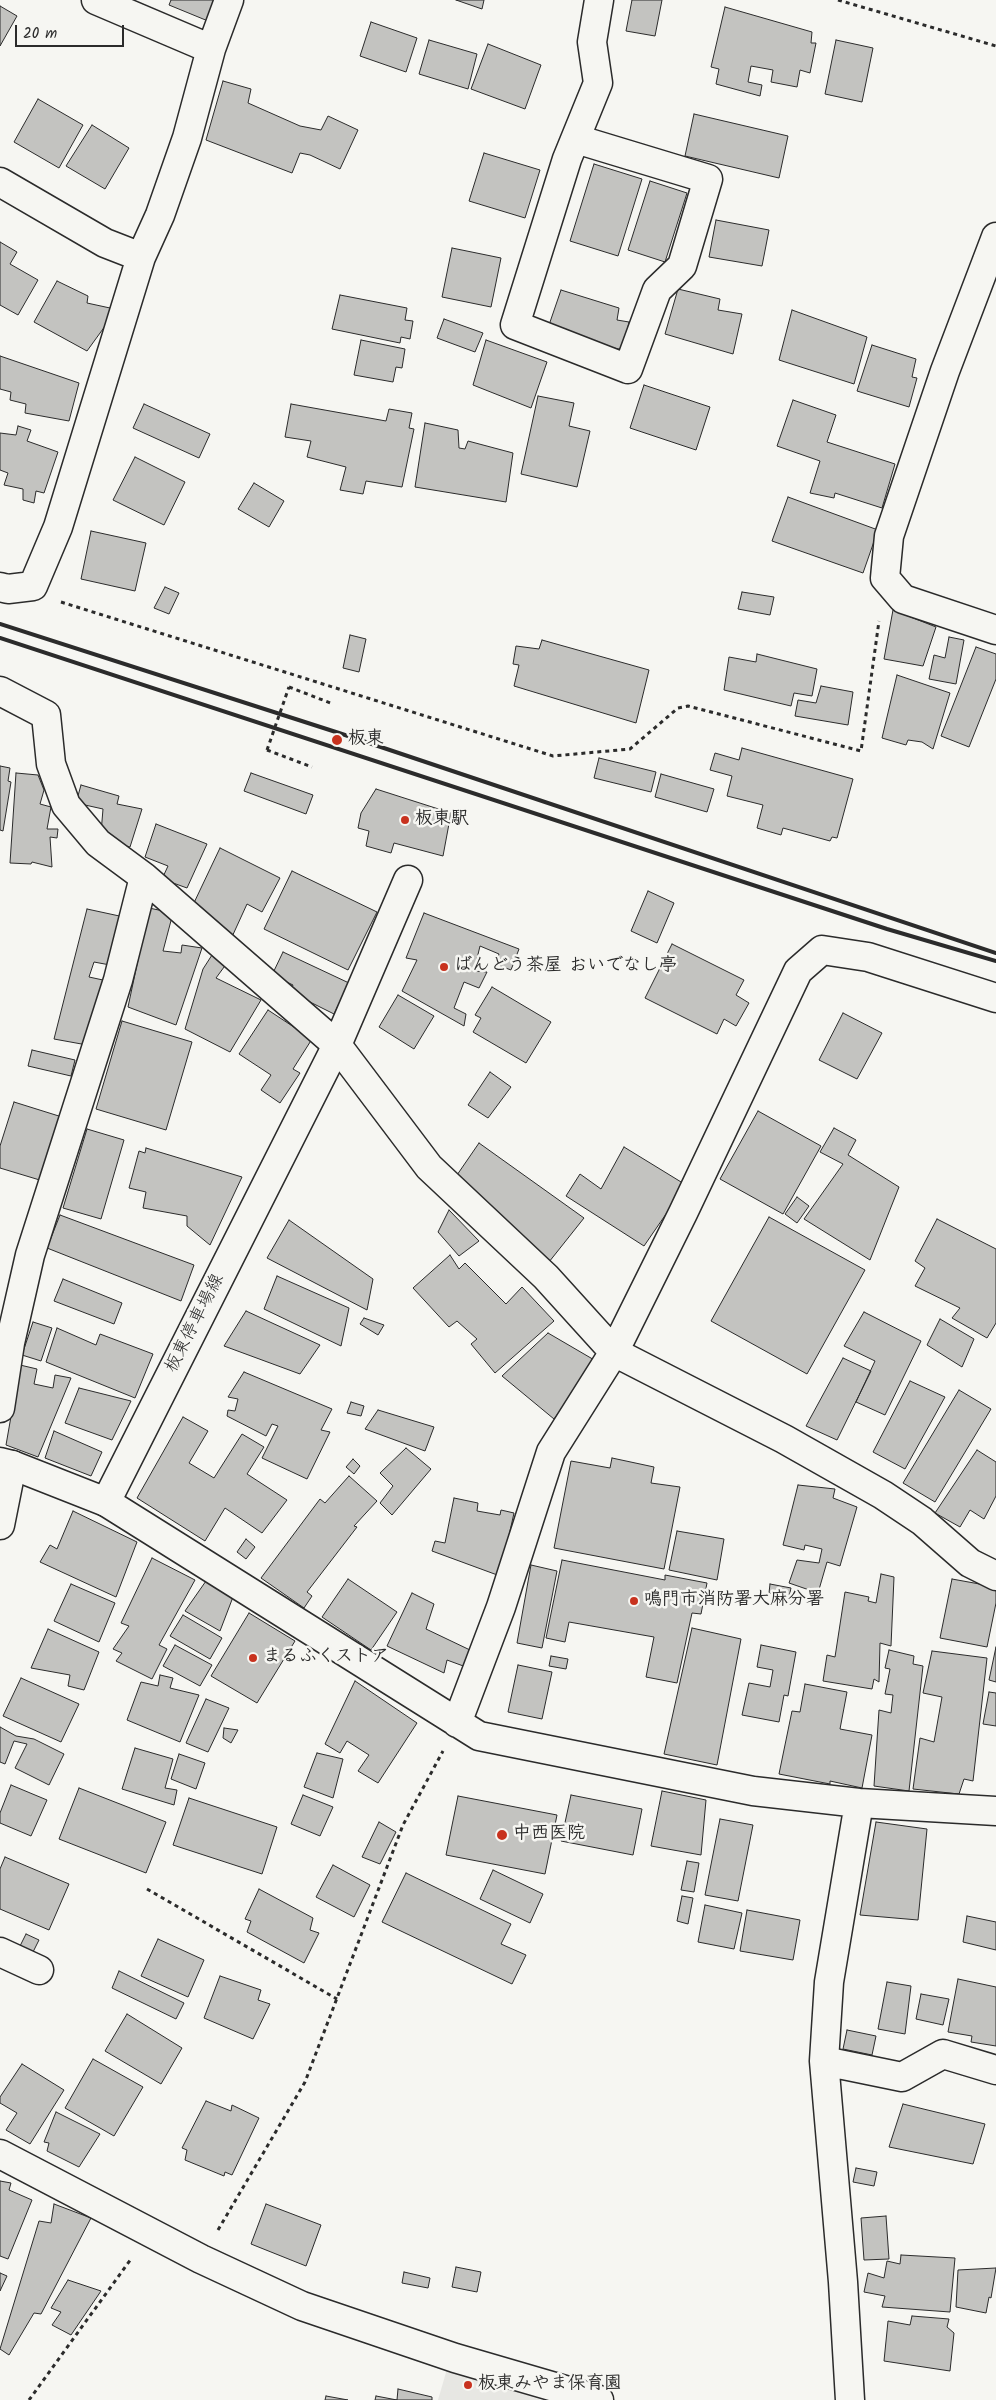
<!DOCTYPE html>
<meta charset="utf-8">
<style>
body{margin:0}
#map{position:relative;width:996px;height:2400px;overflow:hidden;background:#f6f6f2;font-family:Kalam,sans-serif}
canvas{display:block}
.scale{position:absolute;left:15px;top:25px;width:109px;height:22px;box-sizing:border-box;border:2px solid #2b2b2b;border-top:0;padding-left:6px;font-size:15px;line-height:18px;white-space:nowrap;color:#2b2b2b;-webkit-text-stroke:4px #f6f6f2;paint-order:stroke}
</style>
<div id="map">
<canvas width="996" height="2400"></canvas>
<div class="scale">20 m</div>
</div>
<script>
const g = document.querySelector('canvas').getContext('2d');
g.lineJoin = 'round';
function fill(path, color) { g.fillStyle = color; g.fill(path, 'evenodd'); }
const toPath = rows => new Path2D(rows.map(r => 'M' + r).join(''));
function trace(path, color, width, dash) { g.strokeStyle = color; g.lineWidth = width; g.lineCap = dash ? 'butt' : 'round'; g.setLineDash(dash || []); g.stroke(path); }
function drawText(font, color, halo, rows, align = 'center') {
  g.font = font + ' Kalam,"Klee One",sans-serif'; g.lineWidth = 5; g.setLineDash([]); g.textBaseline = 'middle'; g.strokeStyle = halo; g.fillStyle = color; for (const [text, x, y, turn = 0] of rows) {
    g.save(); g.translate(x, y); g.rotate((+turn || 0) * Math.PI / 180); g.textAlign = isNaN(turn) ? turn : align; if (halo) g.strokeText(text, 0, 0); g.fillText(text, 0, 0); g.restore();
  }
}
const built = toPath([
 [447,2369,542,2400,438,2400]
]);
const building = toPath([
 [171,0,216,0,208,21,169,5,171,0],
 [456,0,484,0,482,9,456,0],
 [632,0,662,0,655,36,626,31,632,0],
 [0,6,17,16,0,46,0,6],
 [725,7,812,32,811,43,816,43,810,73,800,70,797,87,771,82,773,70,751,66,748,82,762,85,760,96,716,84,719,69,711,67,725,7],
 [371,22,417,38,406,72,360,56,371,22],
 [429,40,477,54,468,89,419,74,429,40],
 [836,40,873,48,862,102,825,94,836,40],
 [488,44,541,65,525,109,471,89,488,44],
 [223,81,251,89,248,103,300,126,321,130,328,116,358,130,340,169,310,155,300,153,292,173,206,140,223,81],
 [38,99,83,125,59,168,14,142,38,99],
 [694,114,788,136,779,178,685,156,694,114],
 [92,125,129,148,105,189,66,166,92,125],
 [484,153,540,170,525,218,469,201,484,153],
 [594,164,642,179,618,256,570,241,594,164],
 [650,181,687,193,665,262,628,250,650,181],
 [716,220,769,230,762,266,709,257,716,220],
 [0,242,17,252,10,264,38,280,18,315,0,305,0,242],
 [452,248,501,258,491,307,442,297,452,248],
 [57,281,88,296,87,303,110,308,108,322,87,351,34,322,57,281],
 [678,289,720,299,718,310,742,314,733,354,665,334,678,289],
 [561,290,619,308,617,320,629,322,623,350,605,346,549,325,561,290],
 [340,295,407,308,405,320,413,321,410,339,401,337,400,343,332,329,340,295],
 [792,310,867,337,854,384,779,360,792,310],
 [444,319,483,333,475,352,437,338,444,319],
 [361,340,405,349,402,368,396,367,393,382,354,375,361,340],
 [486,340,547,362,531,408,473,385,486,340],
 [872,345,916,359,912,377,917,378,909,407,857,391,872,345],
 [0,356,79,383,69,421,25,413,26,404,10,400,11,392,0,389,0,356],
 [644,385,710,407,696,450,630,428,644,385],
 [538,396,574,403,569,426,590,431,577,487,521,474,538,396],
 [793,400,836,415,827,442,895,464,882,508,835,493,834,498,810,493,820,461,777,446,793,400],
 [144,404,210,434,199,458,133,428,144,404],
 [291,404,386,421,389,409,412,413,409,428,414,429,402,487,366,481,363,494,340,490,346,467,307,457,311,441,285,437,291,404],
 [425,423,458,430,459,448,465,449,468,441,513,453,506,502,415,487,425,423],
 [18,426,31,430,27,441,58,452,44,493,36,491,34,503,23,500,23,489,4,485,8,473,0,470,0,433,16,435,18,426],
 [135,457,185,482,164,525,113,500,135,457],
 [254,483,284,501,269,527,238,509,254,483],
 [788,497,878,530,863,573,772,541,788,497],
 [91,531,146,543,135,591,81,579,91,531],
 [165,587,179,593,169,614,154,608,165,587],
 [742,592,774,597,770,615,738,609,742,592],
 [893,610,936,627,923,666,884,659,893,610],
 [350,635,366,639,359,672,343,668,350,635],
 [949,637,964,640,956,684,929,679,934,655,945,658,949,637],
 [542,640,649,670,636,723,514,686,519,665,513,664,516,646,539,649,542,640],
 [976,647,996,654,996,679,969,747,941,736,976,647],
 [757,654,817,669,812,696,794,693,791,706,724,690,729,657,756,662,757,654],
 [897,675,950,693,933,749,922,742,908,740,906,745,882,738,897,675],
 [821,686,853,692,848,725,795,716,798,700,816,703,821,686],
 [742,748,853,779,837,838,832,837,830,841,783,828,781,835,757,828,763,805,727,796,732,776,710,770,715,753,739,760,742,748],
 [599,758,656,772,651,792,594,778,599,758],
 [0,766,10,768,8,781,11,782,3,831,0,830,0,766],
 [16,773,38,775,44,790,40,804,51,807,47,829,58,829,57,838,50,837,52,867,32,862,31,864,10,863,16,773],
 [251,773,313,795,306,814,244,791,251,773],
 [661,774,714,789,707,812,655,797,661,774],
 [81,785,119,796,117,804,142,809,130,847,110,842,101,833,103,809,76,803,81,785],
 [376,789,451,813,443,856,394,843,391,853,366,846,369,831,358,828,361,813,376,789],
 [156,824,207,844,187,888,162,879,168,866,145,857,156,824],
 [220,848,280,878,262,912,247,904,231,939,192,907,220,848],
 [292,871,377,912,348,970,264,929,292,871],
 [648,891,674,903,657,943,631,931,648,891],
 [149,908,173,913,163,951,181,953,182,945,202,948,176,1025,128,1007,149,908],
 [87,909,124,917,110,965,94,962,89,977,103,980,87,1045,54,1039,87,909],
 [424,913,519,949,511,970,495,964,499,954,480,946,474,971,487,972,479,988,464,982,454,1008,466,1014,464,1026,402,991,417,960,406,958,424,913],
 [672,944,744,980,736,995,749,1003,736,1026,724,1019,717,1034,645,998,672,944],
 [283,952,349,983,334,1014,290,992,293,985,272,975,283,952],
 [212,955,227,963,216,978,261,1000,230,1052,185,1029,203,969,212,955],
 [492,987,551,1022,526,1063,473,1032,481,1018,475,1015,492,987],
 [398,995,434,1016,414,1049,379,1027,398,995],
 [268,1010,312,1039,293,1069,300,1073,280,1103,261,1090,271,1075,239,1054,268,1010],
 [843,1013,882,1033,857,1079,819,1060,843,1013],
 [122,1021,192,1042,166,1130,96,1109,122,1021],
 [32,1050,75,1060,71,1076,28,1066,32,1050],
 [490,1072,511,1087,488,1118,468,1105,490,1072],
 [14,1102,62,1117,43,1181,0,1168,0,1146,14,1102],
 [758,1111,821,1146,783,1214,720,1179,758,1111],
 [834,1128,856,1140,848,1155,899,1187,870,1260,804,1219,843,1164,820,1152,834,1128],
 [87,1129,124,1140,101,1219,63,1208,87,1129],
 [479,1143,584,1218,545,1267,457,1175,479,1143],
 [624,1147,686,1185,644,1246,566,1196,580,1174,601,1189,624,1147],
 [146,1148,242,1177,210,1245,187,1226,187,1216,143,1208,146,1192,129,1188,139,1151,145,1153,146,1148],
 [797,1197,809,1206,797,1223,785,1214,797,1197],
 [449,1210,479,1241,459,1256,438,1232,449,1210],
 [60,1215,194,1265,181,1301,47,1248,60,1215],
 [769,1217,865,1270,807,1374,711,1321,769,1217],
 [937,1219,996,1249,996,1323,987,1338,952,1318,960,1308,915,1286,925,1268,915,1261,937,1219],
 [289,1220,373,1279,367,1310,267,1258,289,1220],
 [450,1255,459,1269,465,1263,506,1304,522,1287,554,1321,495,1373,471,1344,477,1339,457,1321,449,1327,413,1288,450,1255],
 [277,1276,349,1308,341,1346,264,1309,277,1276],
 [63,1279,122,1303,114,1324,54,1301,63,1279],
 [246,1311,320,1345,300,1374,224,1346,246,1311],
 [864,1312,921,1341,885,1415,856,1402,875,1361,844,1346,864,1312],
 [364,1318,384,1325,378,1335,360,1324,364,1318],
 [940,1319,974,1339,962,1367,927,1345,940,1319],
 [33,1322,52,1328,41,1361,22,1355,33,1322],
 [57,1328,96,1345,100,1334,153,1354,135,1398,46,1362,57,1328],
 [548,1333,596,1361,554,1419,502,1376,548,1333],
 [843,1358,871,1371,837,1440,806,1426,843,1358],
 [20,1365,37,1369,34,1384,53,1388,55,1375,71,1378,38,1457,6,1445,20,1365],
 [244,1372,332,1409,321,1430,330,1432,307,1479,262,1458,278,1426,272,1424,266,1436,227,1416,228,1410,235,1411,238,1399,228,1397,244,1372],
 [910,1381,945,1397,905,1469,873,1452,910,1381],
 [79,1388,131,1401,112,1440,65,1423,79,1388],
 [959,1390,991,1409,935,1502,903,1483,959,1390],
 [351,1402,364,1406,361,1416,347,1413,351,1402],
 [378,1410,434,1427,425,1451,365,1429,378,1410],
 [183,1417,208,1431,189,1463,214,1478,242,1434,264,1447,247,1474,287,1500,262,1533,225,1508,205,1541,137,1498,183,1417],
 [54,1431,102,1452,91,1476,45,1458,54,1431],
 [406,1448,431,1469,392,1515,380,1503,393,1486,380,1473,406,1448],
 [977,1450,996,1462,996,1496,984,1519,970,1510,960,1527,935,1513,977,1450],
 [612,1458,654,1467,651,1483,680,1487,664,1569,554,1548,571,1461,610,1468,612,1458],
 [353,1459,360,1466,354,1474,346,1467,353,1459],
 [349,1476,377,1501,354,1526,357,1527,307,1592,312,1596,304,1608,261,1578,320,1499,325,1503,349,1476],
 [798,1485,835,1489,833,1498,857,1507,840,1566,827,1562,818,1593,789,1583,797,1560,819,1563,822,1549,805,1545,804,1550,783,1545,798,1485],
 [454,1498,478,1503,477,1511,500,1515,501,1510,514,1513,500,1576,432,1551,435,1541,445,1543,454,1498],
 [73,1511,137,1542,116,1597,40,1562,50,1545,57,1549,73,1511],
 [677,1531,724,1539,717,1580,669,1570,677,1531],
 [246,1539,255,1547,246,1559,237,1552,246,1539],
 [152,1558,195,1580,159,1645,167,1649,152,1679,116,1661,122,1653,113,1649,129,1626,121,1623,152,1558],
 [562,1560,665,1580,665,1575,707,1583,701,1614,692,1613,677,1683,646,1677,654,1637,569,1622,565,1642,546,1638,562,1560],
 [531,1565,557,1571,542,1648,517,1643,531,1565],
 [881,1574,894,1577,891,1646,880,1643,879,1682,874,1679,872,1689,823,1681,827,1655,835,1657,845,1592,869,1597,868,1601,876,1603,881,1574],
 [348,1579,397,1612,371,1650,322,1617,348,1579],
 [952,1579,996,1587,996,1603,987,1647,940,1638,952,1579],
 [206,1581,233,1597,220,1631,185,1611,206,1581],
 [71,1584,115,1603,99,1642,54,1621,71,1584],
 [770,1584,791,1588,789,1597,769,1593,770,1584],
 [412,1593,434,1604,426,1629,470,1650,466,1667,447,1660,444,1673,387,1646,412,1593],
 [249,1613,295,1641,257,1703,211,1676,249,1613],
 [183,1615,222,1638,210,1659,170,1636,183,1615],
 [692,1628,741,1639,717,1765,664,1754,692,1628],
 [48,1629,99,1652,84,1690,68,1686,70,1675,31,1668,48,1629],
 [175,1645,212,1665,200,1686,163,1666,175,1645],
 [761,1645,796,1652,788,1696,784,1695,779,1722,742,1715,749,1683,770,1687,773,1670,757,1667,761,1645],
 [996,1647,996,1682,989,1680,996,1647],
 [889,1650,914,1656,913,1664,923,1666,909,1791,874,1786,879,1710,891,1713,893,1695,885,1694,890,1669,885,1668,889,1650],
 [932,1651,987,1658,973,1781,964,1779,959,1794,913,1789,920,1738,934,1742,942,1697,923,1693,932,1651],
 [551,1656,568,1659,566,1669,549,1666,551,1656],
 [518,1665,552,1672,542,1719,508,1712,518,1665],
 [160,1675,173,1678,170,1688,199,1695,180,1742,127,1720,141,1682,158,1686,160,1675],
 [21,1678,79,1704,61,1742,3,1716,21,1678],
 [355,1681,417,1723,378,1783,358,1771,369,1755,347,1741,340,1753,325,1744,355,1681],
 [805,1684,847,1692,840,1729,872,1735,862,1788,830,1781,830,1784,779,1774,792,1711,800,1712,805,1684],
 [989,1692,996,1693,996,1726,983,1724,989,1692],
 [206,1699,229,1708,208,1752,186,1743,206,1699],
 [0,1727,16,1736,34,1739,64,1754,49,1785,15,1768,27,1744,14,1741,5,1764,0,1762,0,1727],
 [224,1728,238,1730,231,1743,223,1738,224,1728],
 [135,1748,173,1759,165,1788,177,1790,174,1805,122,1789,135,1748],
 [317,1753,343,1759,333,1798,304,1787,317,1753],
 [179,1754,205,1763,196,1789,171,1779,179,1754],
 [11,1785,47,1800,31,1836,0,1823,0,1813,11,1785],
 [79,1788,166,1822,146,1873,59,1839,79,1788],
 [662,1791,706,1800,701,1855,651,1846,662,1791],
 [303,1795,333,1807,320,1836,291,1824,303,1795],
 [571,1795,642,1809,633,1855,561,1841,571,1795],
 [458,1796,557,1815,545,1874,446,1855,458,1796],
 [189,1798,277,1827,262,1874,173,1845,189,1798],
 [720,1819,753,1825,738,1901,705,1895,720,1819],
 [379,1822,396,1832,380,1864,362,1857,379,1822],
 [876,1822,927,1829,918,1920,860,1915,876,1822],
 [5,1857,69,1884,49,1930,0,1909,0,1869,5,1857],
 [687,1861,699,1863,694,1892,681,1890,687,1861],
 [333,1865,370,1885,354,1917,316,1897,333,1865],
 [493,1870,543,1894,530,1923,480,1899,493,1870],
 [406,1873,511,1924,501,1944,526,1955,512,1984,382,1922,406,1873],
 [259,1889,313,1918,310,1930,319,1933,304,1963,247,1932,251,1921,245,1919,259,1889],
 [682,1896,693,1898,688,1924,677,1921,682,1896],
 [705,1905,742,1913,734,1949,698,1942,705,1905],
 [747,1910,800,1920,793,1960,740,1951,747,1910],
 [967,1916,996,1922,996,1950,963,1942,967,1916],
 [26,1934,39,1940,33,1952,20,1946,26,1934],
 [158,1939,204,1960,188,1997,141,1976,158,1939],
 [119,1971,184,2003,176,2019,112,1988,119,1971],
 [220,1976,261,1990,258,2000,270,2004,253,2039,204,2018,220,1976],
 [958,1979,996,1987,996,2046,971,2042,972,2036,948,2032,958,1979],
 [887,1982,911,1986,905,2034,878,2029,887,1982],
 [921,1994,949,1999,943,2025,916,2019,921,1994],
 [127,2014,182,2048,161,2084,105,2051,127,2014],
 [847,2030,876,2036,872,2055,843,2049,847,2030],
 [93,2059,143,2087,114,2136,65,2108,93,2059],
 [22,2064,64,2090,30,2144,6,2130,17,2113,0,2103,0,2097,22,2064],
 [206,2101,231,2111,232,2105,259,2118,232,2175,225,2172,224,2176,185,2160,187,2150,182,2148,206,2101],
 [903,2104,985,2124,973,2164,889,2147,903,2104],
 [56,2112,100,2134,79,2167,47,2151,49,2143,44,2142,56,2112],
 [856,2168,877,2172,874,2186,853,2182,856,2168],
 [0,2181,11,2183,9,2190,32,2200,8,2259,0,2256,0,2181],
 [54,2204,91,2218,41,2314,34,2313,9,2355,0,2349,39,2221,51,2223,54,2204],
 [266,2204,321,2225,306,2266,251,2244,266,2204],
 [886,2216,889,2259,864,2260,861,2218,886,2216],
 [901,2255,955,2258,950,2312,882,2307,885,2296,864,2292,868,2273,884,2278,887,2261,900,2264,901,2255],
 [456,2267,481,2272,477,2292,452,2287,456,2267],
 [996,2268,991,2298,989,2297,986,2313,956,2307,958,2270,996,2268],
 [404,2272,430,2278,428,2288,402,2283,404,2272],
 [0,2273,7,2276,0,2291,0,2273],
 [68,2280,101,2291,71,2335,52,2325,61,2312,51,2308,68,2280],
 [912,2316,949,2319,947,2327,954,2333,950,2371,884,2361,888,2321,910,2325,912,2316],
 [398,2389,432,2397,432,2400,397,2400,398,2389],
 [326,2396,348,2400,325,2400,326,2396],
 [376,2396,397,2400,375,2400,376,2396]
]);
const path = toPath([
 [838,0,996,46],
 [61,602,553,756,630,749,678,708,688,706,861,751,879,621],
 [289,687,333,704],
 [267,750,312,767],
 [147,1889,337,1999],
 [218,2230,305,2082,403,1825,443,1751],
 [29,2400,131,2259]
]);
const street = toPath([
 [96,0,211,49],
 [576,139,708,179,682,266,657,290,628,369,515,325,567,159,598,83,592,42,599,0],
 [0,182,105,243,141,257],
 [996,237,945,371,889,536,885,578,903,599,996,630],
 [0,587,8,589,33,586,58,527,141,257,160,215,187,138,211,49,229,0],
 [0,691,46,715,51,764,66,805,98,843,144,877,337,1045,429,1167,546,1277,614,1352,784,1439,883,1495,922,1521,970,1563,996,1576],
 [337,1045,408,880],
 [0,1408,10,1343,30,1255,118,980,144,877],
 [106,1502,479,1736,753,1791,859,1803,996,1811],
 [0,1525,12,1465],
 [457,1723,501,1607,551,1452,614,1352,683,1213,798,971,822,950,868,957,996,998],
 [0,1952,39,1970],
 [824,2061,902,2077,943,2054,996,2070],
 [0,2154,201,2259,302,2306,455,2358,599,2400],
 [850,2400,843,2282,824,2061,829,1982,859,1803]
]);
const secondary = toPath([
 [0,1462,12,1465,106,1502,337,1045]
]);
const rail = toPath([
 [0,624,339,733,996,953],
 [0,638,887,929,996,961]
]);
const pathBridge = toPath([
 [267,750,289,687]
]);
const markers = [
 [337,740,6,"#c8321e"],
 [405,820,5,"#c8321e"],
 [444,967,5,"#c8321e"],
 [634,1601,5,"#c8321e"],
 [253,1658,5,"#c8321e"],
 [502,1835,6,"#c8321e"],
 [468,2385,5,"#c8321e"]
];
const poiNames = [
 ["板東",348,740],
 ["板東駅",415,820],
 ["ばんどう茶屋 おいでなし亭",454,967],
 ["鳴門市消防署大麻分署",644,1601],
 ["まるふくストア",263,1658],
 ["中西医院",513,1835],
 ["板東みやま保育園",478,2385]
];
const streetNames = [
 ["板東停車場線",196,1324,-63]
];
fill(built, '#e7e7e3');
fill(building, '#c3c3c0');
trace(building, '#2b2b2b', 1);
trace(street, '#2b2b2b', 31);
trace(secondary, '#2b2b2b', 31);
trace(path, '#2b2b2b', 3, [4, 4]);
trace(street, '#f6f6f2', 28);
trace(secondary, '#f6f6f2', 28);
trace(rail, '#2b2b2b', 4);
trace(pathBridge, '#2b2b2b', 3, [4, 4]);
for (const [x, y, r, color] of markers) { const dot = new Path2D(); dot.arc(x, y, r, 0, 2 * Math.PI); g.fillStyle = color; g.fill(dot); trace(dot, '#f6f6f2', 2); }
drawText('bold 18px', '#2b2b2b', '#f6f6f2', poiNames, 'left');
drawText('18px', '#2b2b2b', '#f6f6f2', streetNames);
</script>
